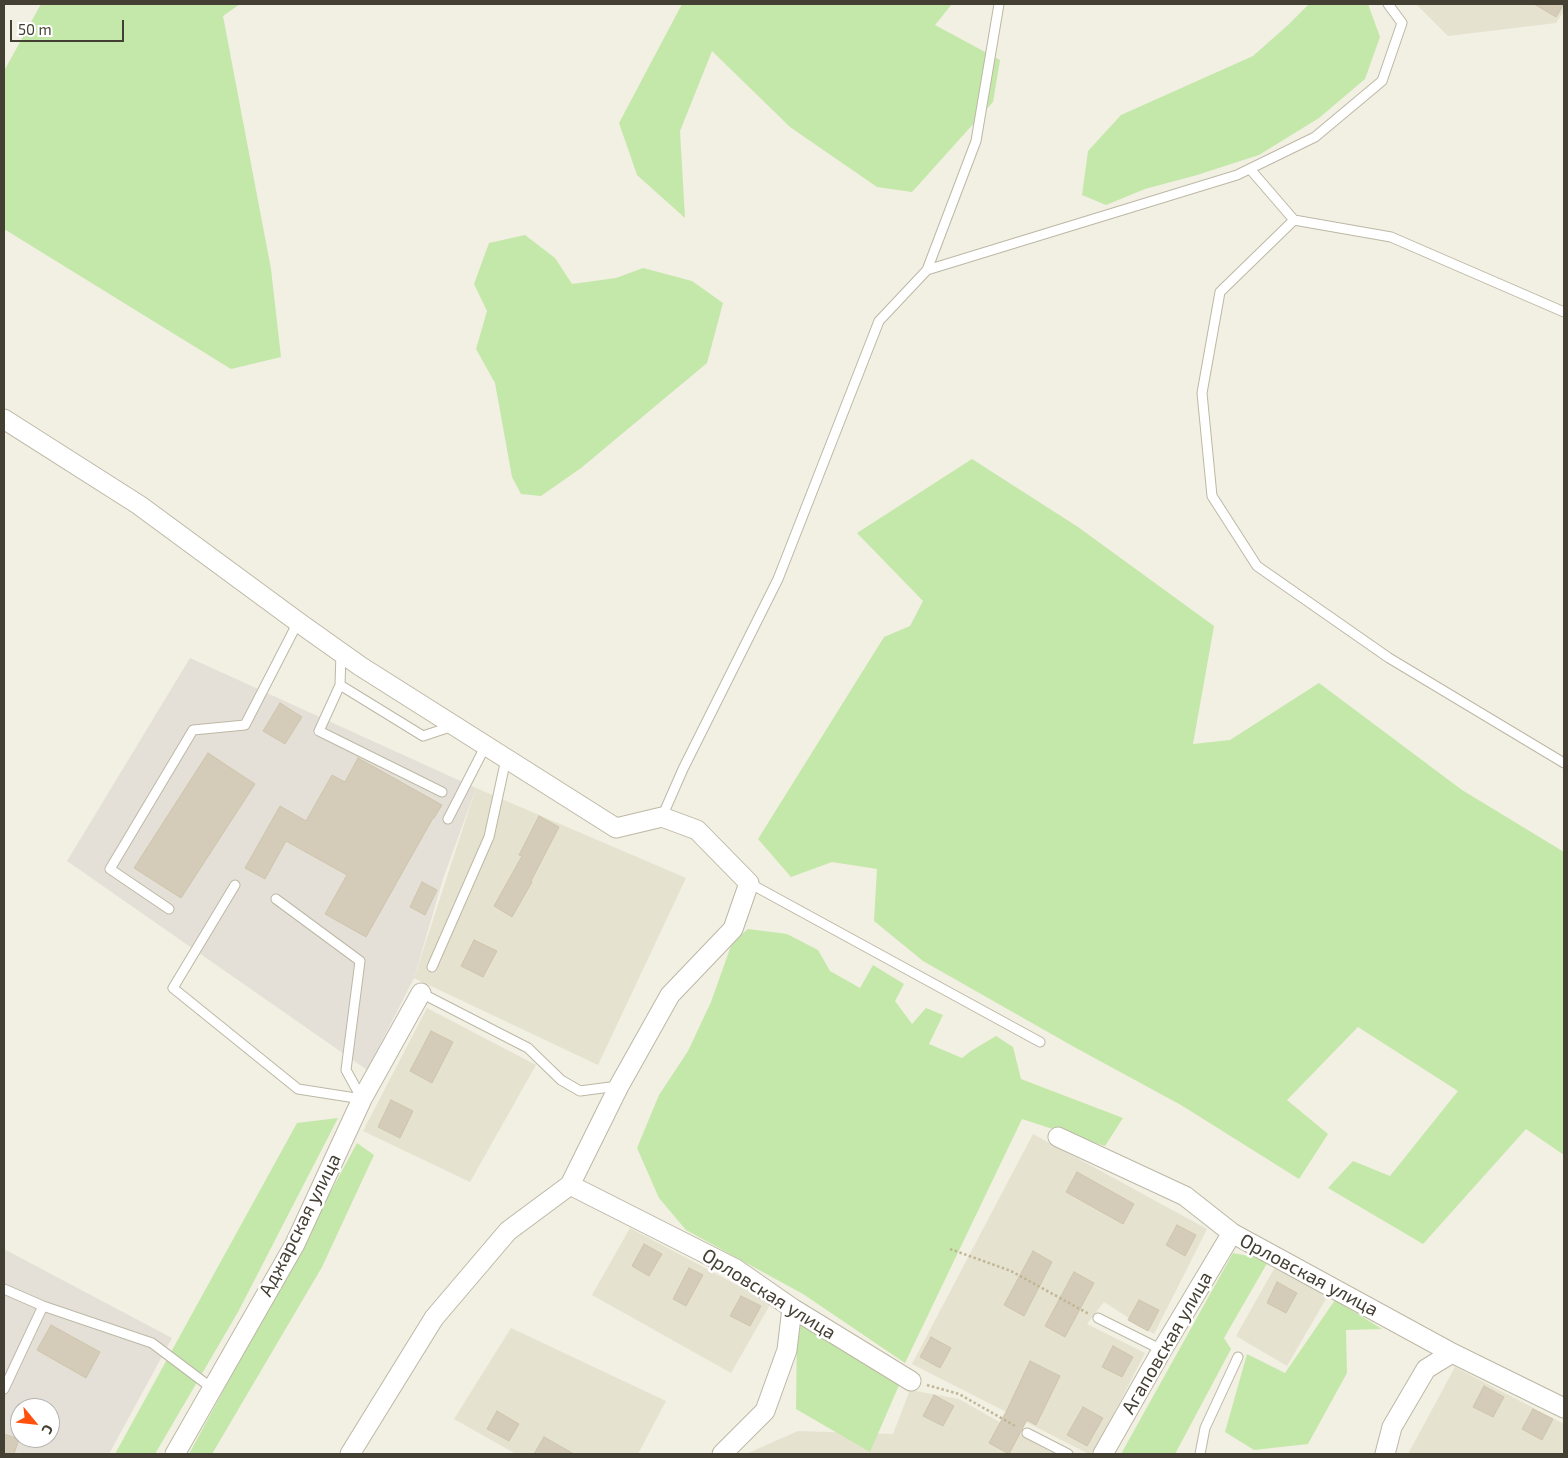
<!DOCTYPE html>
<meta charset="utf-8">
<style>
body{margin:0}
#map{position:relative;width:1568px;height:1458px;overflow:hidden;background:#f2efe3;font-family:"Exo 2",sans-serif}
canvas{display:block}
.frame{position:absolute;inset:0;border:5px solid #443f33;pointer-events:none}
.north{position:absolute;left:10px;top:1398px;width:50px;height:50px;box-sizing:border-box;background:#fff;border:1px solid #b4b2ad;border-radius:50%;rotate:118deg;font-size:14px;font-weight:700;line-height:20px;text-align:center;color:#443f33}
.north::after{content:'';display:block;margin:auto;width:18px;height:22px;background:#ff500d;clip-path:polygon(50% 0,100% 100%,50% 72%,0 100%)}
.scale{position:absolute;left:10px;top:20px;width:114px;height:22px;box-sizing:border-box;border:2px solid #443f33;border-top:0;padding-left:6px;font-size:15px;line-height:18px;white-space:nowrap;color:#443f33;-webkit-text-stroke:4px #fff;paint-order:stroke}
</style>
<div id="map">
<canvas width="1568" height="1458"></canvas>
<div class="frame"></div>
<div class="north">С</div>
<div class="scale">50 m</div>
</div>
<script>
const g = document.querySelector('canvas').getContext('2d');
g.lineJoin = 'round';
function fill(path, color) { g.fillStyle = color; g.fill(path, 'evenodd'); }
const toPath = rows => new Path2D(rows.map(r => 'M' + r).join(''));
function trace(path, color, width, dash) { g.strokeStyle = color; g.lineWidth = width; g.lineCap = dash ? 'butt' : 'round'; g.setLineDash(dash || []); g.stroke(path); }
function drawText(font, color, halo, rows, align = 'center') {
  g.font = font + ' "Exo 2",sans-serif'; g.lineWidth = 5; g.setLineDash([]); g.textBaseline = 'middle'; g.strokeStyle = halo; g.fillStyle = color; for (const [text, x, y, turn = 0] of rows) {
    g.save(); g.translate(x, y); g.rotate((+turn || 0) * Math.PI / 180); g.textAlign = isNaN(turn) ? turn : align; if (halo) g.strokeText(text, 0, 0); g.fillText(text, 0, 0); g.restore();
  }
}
const residential = toPath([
 [1416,4,1564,4,1564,11,1556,23,1448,36],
 [476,788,686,878,598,1065,414,978],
 [427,1008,536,1065,470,1182,363,1131],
 [1033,1134,1207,1229,1154,1334,1104,1302,1087,1324,1145,1353,1093,1454,1089,1454,912,1364],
 [630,1228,771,1303,731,1373,592,1295],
 [1275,1267,1330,1292,1287,1366,1236,1336],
 [511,1328,666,1401,638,1454,516,1454,454,1419],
 [1455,1367,1564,1424,1564,1454,1408,1454],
 [910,1390,959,1399,1056,1454,746,1454,798,1431,893,1434]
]);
const industrial = toPath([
 [190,658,476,788,443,879,414,978,367,1070,67,861],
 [4,1249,172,1338,109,1454,4,1454],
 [20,1408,50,1408,50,1438,20,1438]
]);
const green = toPath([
 [41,4,240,4,223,16,271,269,281,357,231,369,4,229,4,71],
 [682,4,952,4,935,25,1000,60,993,102,912,192,877,187,790,127,712,51,680,131,685,218,637,175,619,123],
 [1309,4,1368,4,1380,37,1365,79,1319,118,1259,155,1197,175,1145,189,1106,205,1082,195,1088,151,1121,115,1253,56,1288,25],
 [525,235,555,258,572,284,616,278,643,268,692,281,723,303,707,363,581,468,541,496,521,494,512,477,495,383,476,349,487,311,474,284,489,243],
 [972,459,1078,527,1214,626,1193,744,1230,740,1319,683,1462,790,1564,852,1564,1155,1526,1129,1423,1244,1328,1188,1353,1161,1390,1176,1458,1091,1358,1027,1287,1100,1328,1134,1299,1179,1181,1105,1076,1048,923,961,874,921,877,869,832,862,791,877,758,839,884,637,910,626,923,601,857,533],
 [748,929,787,934,818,950,830,971,860,988,873,965,904,984,895,1001,912,1024,926,1008,943,1015,929,1044,962,1058,971,1051,996,1036,1013,1047,1021,1079,1123,1118,1105,1146,1022,1119,905,1363,803,1294,686,1230,659,1198,637,1148,659,1095,688,1051,711,1002,732,943],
 [338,1118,238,1312,155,1454,115,1454,297,1123],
 [357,1143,374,1155,322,1267,212,1454,189,1454],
 [1233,1253,1269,1260,1224,1338,1231,1349,1175,1454,1121,1454],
 [1335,1300,1382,1329,1346,1330,1347,1373,1308,1444,1254,1450,1225,1432,1247,1354,1285,1373],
 [810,1324,903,1376,870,1452,796,1409,797,1327]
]);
const building = toPath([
 [1534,4,1564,4,1556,17,1534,4],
 [280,703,302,717,285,744,263,731,280,703],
 [208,753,255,784,181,898,134,868,208,753],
 [358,758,442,805,434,818,433,818,366,937,325,914,347,875,286,841,265,879,245,868,280,806,306,821,332,775,345,782,358,758],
 [539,816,559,827,531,881,532,882,512,917,494,906,522,856,519,855,539,816],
 [422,882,437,890,425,915,410,907,422,882],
 [474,940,497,951,483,977,461,966,474,940],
 [431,1031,453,1042,432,1083,410,1071,431,1031],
 [391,1100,413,1111,400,1138,378,1127,391,1100],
 [1077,1172,1134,1204,1123,1224,1066,1192,1077,1172],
 [1177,1225,1196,1235,1185,1256,1166,1245,1177,1225],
 [644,1244,662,1254,649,1276,632,1266,644,1244],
 [1033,1251,1052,1262,1024,1316,1004,1305,1033,1251],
 [689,1268,703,1275,686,1306,673,1299,689,1268],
 [1074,1272,1094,1283,1065,1337,1045,1326,1074,1272],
 [1277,1282,1297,1293,1286,1313,1267,1303,1277,1282],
 [741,1296,761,1306,750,1326,730,1316,741,1296],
 [1139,1300,1159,1310,1148,1331,1128,1320,1139,1300],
 [51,1325,100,1352,86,1378,37,1350,51,1325],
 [931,1337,951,1348,940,1368,920,1357,931,1337],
 [1113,1346,1133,1357,1122,1377,1102,1367,1113,1346],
 [1030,1361,1060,1376,1036,1425,1027,1420,1009,1454,989,1443,1007,1410,1030,1361],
 [1484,1386,1504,1397,1493,1417,1473,1407,1484,1386],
 [934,1395,954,1406,943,1426,923,1416,934,1395],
 [1083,1407,1103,1418,1087,1446,1067,1435,1083,1407],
 [1533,1409,1553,1419,1542,1440,1522,1429,1533,1409],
 [497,1411,519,1424,509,1441,487,1429,497,1411],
 [4,1434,19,1439,14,1454,4,1454,4,1434],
 [544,1437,574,1454,534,1454,544,1437]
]);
const path = toPath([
 [950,1249,1011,1271,1089,1314],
 [927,1385,959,1394,1017,1427]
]);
const service = toPath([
 [1250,169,1294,220],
 [927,270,976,141,999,4],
 [1564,312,1391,237,1294,220,1220,292,1202,393,1212,496,1257,566,1389,658,1564,763],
 [341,653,340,685,423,736,453,726],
 [340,685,319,731,442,792],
 [662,817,683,769,778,579,879,321,927,270,1237,175,1315,137,1382,81,1402,23,1388,4],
 [448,819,486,745],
 [749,883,1040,1042],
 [235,885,173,988,298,1089,362,1099,346,1070,360,961,276,899],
 [169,909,110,869,193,730,245,725,298,622],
 [432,967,489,837,506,759],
 [421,993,528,1048,561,1080,580,1091,618,1086],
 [4,1289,43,1306,152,1343,213,1389],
 [1098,1318,1162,1350],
 [4,1389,43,1306],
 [1027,1433,1068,1454],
 [1200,1454,1205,1428,1238,1357]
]);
const minor = toPath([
 [4,419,139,505,298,622,360,666,616,828,662,817,697,830,749,883,733,929,670,995,619,1086,570,1185,508,1231,434,1318,350,1454],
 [1058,1137,1185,1196,1232,1233,1452,1353,1564,1408],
 [570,1185,736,1269,792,1308,911,1381],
 [175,1454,295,1244,362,1099,421,993],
 [722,1454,765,1411,787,1350,792,1308],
 [1103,1454,1162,1350,1232,1233],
 [1385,1454,1392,1427,1426,1369,1452,1353]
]);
const streetNames = [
 ["Аджарская улица",300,1225,-63],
 ["Орловская улица",1309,1275,28],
 ["Орловская улица",769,1294,32],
 ["Агаповская улица",1167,1343,-60]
];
fill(residential, '#e6e2d0');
fill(industrial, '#e4e0d8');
fill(green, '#c4e8a9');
fill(building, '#d4ccb8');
trace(building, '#cfc5ab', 1);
trace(service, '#bdb8a5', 11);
trace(minor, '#bdb8a5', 21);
trace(path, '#c0b696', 2.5, [2.5, 2.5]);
trace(service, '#fff', 9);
trace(minor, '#fff', 19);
drawText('19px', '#443f33', '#fff', streetNames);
</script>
